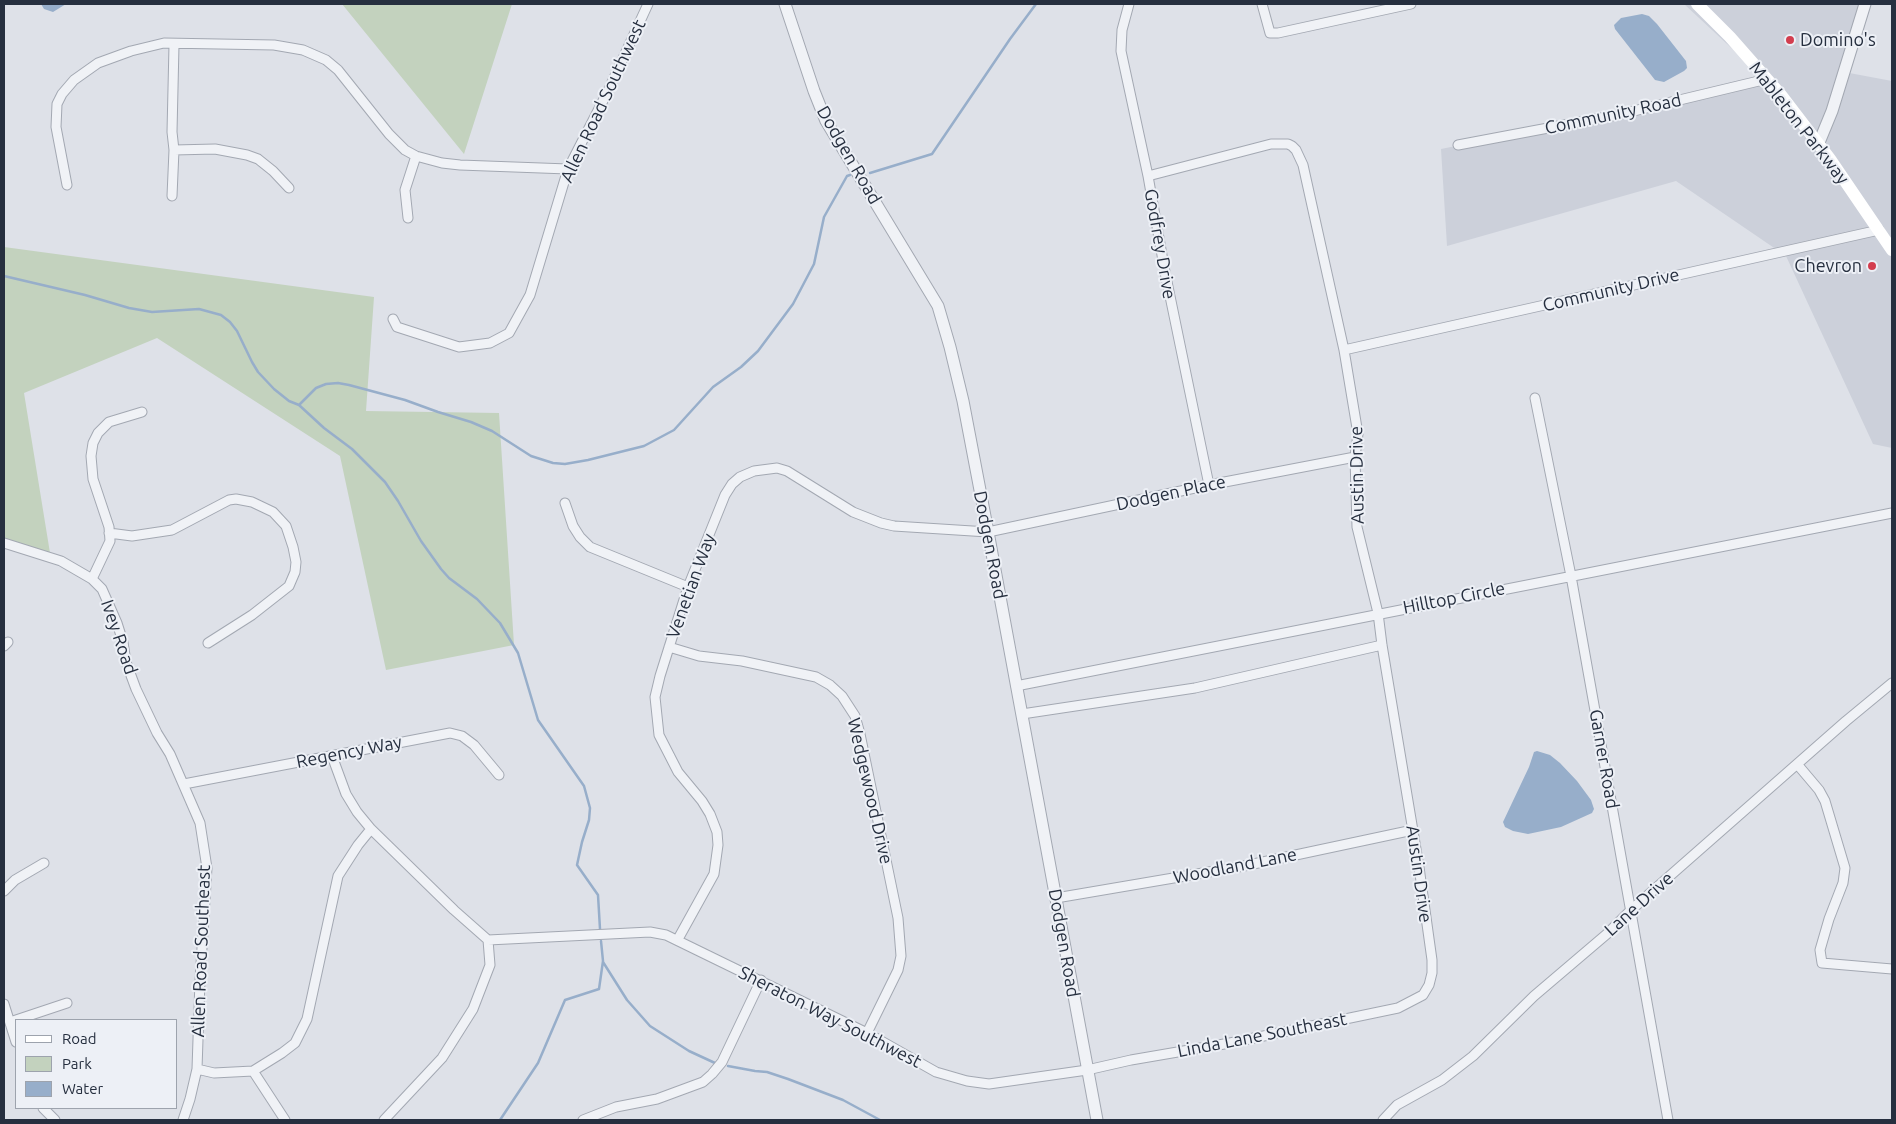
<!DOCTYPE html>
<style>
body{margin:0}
#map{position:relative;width:1896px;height:1124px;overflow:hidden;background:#dee1e8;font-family:Ubuntu,sans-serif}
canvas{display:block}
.frame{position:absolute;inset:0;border:5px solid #262f3f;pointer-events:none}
.legend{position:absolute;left:15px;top:1019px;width:162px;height:90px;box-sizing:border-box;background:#edf0f6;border:1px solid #9da3ad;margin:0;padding:6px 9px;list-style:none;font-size:15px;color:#262f3f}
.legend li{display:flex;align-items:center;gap:10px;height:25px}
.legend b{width:25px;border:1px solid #9da3ad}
</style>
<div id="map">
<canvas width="1896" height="1124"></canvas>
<div class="frame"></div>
<ul class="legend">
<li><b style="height:6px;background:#fff"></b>Road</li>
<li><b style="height:14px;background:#c3d2be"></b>Park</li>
<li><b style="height:14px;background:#97aeca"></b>Water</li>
</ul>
</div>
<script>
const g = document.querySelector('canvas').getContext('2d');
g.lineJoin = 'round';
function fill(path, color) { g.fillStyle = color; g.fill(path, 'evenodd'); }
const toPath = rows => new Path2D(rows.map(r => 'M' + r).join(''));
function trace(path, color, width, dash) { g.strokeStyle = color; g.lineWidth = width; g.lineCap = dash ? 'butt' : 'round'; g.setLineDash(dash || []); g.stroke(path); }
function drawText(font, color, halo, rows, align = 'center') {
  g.font = font + ' Ubuntu,sans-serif'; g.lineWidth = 4; g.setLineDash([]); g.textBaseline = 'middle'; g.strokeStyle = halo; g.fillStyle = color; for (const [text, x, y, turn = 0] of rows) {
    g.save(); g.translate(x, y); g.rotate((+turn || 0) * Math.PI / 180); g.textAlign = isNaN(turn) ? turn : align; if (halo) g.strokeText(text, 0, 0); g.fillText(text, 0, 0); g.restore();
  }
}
const built = toPath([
 [1684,4,1859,4,1844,72,1892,81,1892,448,1873,444,1786,256,1676,181,1447,246,1441,149,1769,83]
]);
const green = toPath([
 [342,4,512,4,464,154],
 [4,247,374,297,366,411,499,413,514,645,386,670,340,456,157,338,24,393,50,553,4,538]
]);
const water = toPath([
 [41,4,66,4,53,12,44,9],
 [1642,14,1649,16,1657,24,1686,61,1687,68,1684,71,1664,82,1655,80,1615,29,1614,25,1621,18],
 [1537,751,1550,755,1560,763,1577,781,1591,800,1594,809,1592,813,1561,827,1528,834,1513,831,1505,827,1503,822,1529,767,1534,752]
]);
const stream = toPath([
 [870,173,932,154,1010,39,1036,4],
 [4,276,85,295,129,308,152,312,199,309,221,315,230,322,237,331,252,362,258,372,274,389,289,401,299,405,324,428,352,449,385,482,398,501,421,541,441,569,449,578,477,599,500,623,518,653,538,720,584,786,590,808,589,820,582,842,577,865,598,895,600,929],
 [299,405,316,388,326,384,338,383,349,385,405,400,438,412,471,422,492,431,531,456,553,463,565,464,588,460,644,446,674,430,713,387,741,367,758,351,793,304,814,264,824,217,847,176,850,175],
 [603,962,627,1000,650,1026,689,1051,715,1063],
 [728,1066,755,1071,767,1072,788,1079,843,1100,880,1120],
 [500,1120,538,1063,565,1000,599,989,603,961,601,941]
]);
const minor = toPath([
 [1129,4,1122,30,1121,51,1148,176,1165,272,1209,485],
 [1262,4,1270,33,1278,33,1411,4],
 [1458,145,1617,115,1767,79],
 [174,150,215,149,247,155,258,159,273,171,289,188],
 [67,185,56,127,57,104,62,94,74,80,98,63,131,51,164,43,274,45,303,50,326,60,338,70,389,134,405,150,416,156,442,163,460,165,568,169],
 [172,196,174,150,172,132,174,45],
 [408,218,405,190,416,156],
 [393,319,397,327,459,347,490,343,509,333,530,295,568,169,608,91,648,4],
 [1344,350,1879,230],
 [1535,398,1571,576,1668,1120],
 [565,503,573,526,580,537,590,547,688,587],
 [109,533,132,536,172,530,229,500,236,499,252,502,273,512,286,526,293,547,296,562,295,572,289,586,252,615,208,643],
 [4,543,61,561,92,579,102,589,117,623,123,642,126,662,136,689,157,733,170,754,200,823,207,868,200,980,197,1069,190,1099,183,1120],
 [92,579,110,541,109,527,93,479,91,456,93,443,98,433,109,422,142,412],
 [4,646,8,642],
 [669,647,699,656,742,661,816,677,830,685,842,696,855,716,860,734,898,918,901,956,898,970,867,1033],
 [1016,686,1892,513],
 [1022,714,1195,688,1382,645],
 [332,756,346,794,357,812,371,829,454,910,488,940,650,932,666,935,867,1033,936,1072,967,1081,989,1084,1087,1070,1131,1060,1230,1043,1398,1008,1423,995,1429,985,1432,973,1432,960,1419,867,1382,645,1378,613,1357,527,1355,457,1358,434,1344,350,1303,165,1296,150,1292,146,1288,144,1271,144,1148,176],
 [1797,764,1819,790,1825,801,1845,868,1843,883,1829,919,1820,950,1822,963,1892,969],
 [184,784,450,733,462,736,474,745,499,775],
 [4,891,15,880,44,863],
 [1056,898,1244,866,1413,830],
 [678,939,714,874,718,845,717,832,710,814,702,801,678,772,659,735,655,697,660,676,688,587,725,495,732,484,740,477,754,471,777,468,787,471,853,512,881,523,894,526,988,532,1209,485,1355,457],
 [4,1004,16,1042],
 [10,1022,67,1003],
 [197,1069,214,1073,253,1071,282,1053,295,1043,307,1019,338,876,358,845,371,829],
 [253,1071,285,1120],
 [43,1108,55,1120],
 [384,1120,442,1058,473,1009,490,965,488,940],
 [583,1120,616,1107,657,1099,703,1082,712,1074,722,1062,761,980],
 [1383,1120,1397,1105,1442,1080,1473,1056,1534,996,1608,933,1631,910,1846,721,1892,683]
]);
const tertiary = toPath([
 [785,4,814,91,826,121,938,306,950,347,963,401,988,532,1097,1120],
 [1818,145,1832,111,1865,4]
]);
const secondary = toPath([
 [1697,4,1730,37,1781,95,1830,159,1892,250]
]);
const markers = [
 [1790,40,5,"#d33d4e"],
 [1872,266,5,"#d33d4e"]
];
const poiNames = [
 ["Domino's",1800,40],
 ["Chevron",1862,266,"right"]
];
const streetNames = [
 ["Allen Road Southwest",603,101,-65],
 ["Community Road",1613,114,-12],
 ["Mableton Parkway",1799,123,52],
 ["Dodgen Road",849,155,60],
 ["Godfrey Drive",1160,244,80],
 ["Community Drive",1611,290,-13],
 ["Austin Drive",1357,475,-91],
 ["Dodgen Place",1171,493,-12],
 ["Dodgen Road",990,545,79],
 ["Venetian Way",691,586,-70],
 ["Hilltop Circle",1454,598,-11],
 ["Ivey Road",119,637,71],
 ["Regency Way",349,752,-11],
 ["Garner Road",1604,759,80],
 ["Wedgewood Drive",870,791,77],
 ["Woodland Lane",1235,866,-11],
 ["Austin Drive",1419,874,82],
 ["Lane Drive",1639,904,-42],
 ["Dodgen Road",1064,943,80],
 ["Allen Road Southeast",201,951,-88],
 ["Sheraton Way Southwest",830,1017,27],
 ["Linda Lane Southeast",1262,1035,-11]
];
fill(built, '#ccd0da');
fill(green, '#c3d2be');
fill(water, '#97aeca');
trace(stream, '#97aeca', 2.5);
trace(minor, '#a3a8b2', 11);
trace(tertiary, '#a3a8b2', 13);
trace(minor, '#f0f2f6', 9);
trace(tertiary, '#f0f2f6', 11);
trace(secondary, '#fff', 12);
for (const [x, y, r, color] of markers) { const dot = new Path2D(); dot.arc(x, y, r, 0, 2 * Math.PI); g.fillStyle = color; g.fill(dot); trace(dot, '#edf0f6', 2); }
drawText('18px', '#262f3f', '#edf0f6', poiNames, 'left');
drawText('18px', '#262f3f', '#edf0f6', streetNames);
</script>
